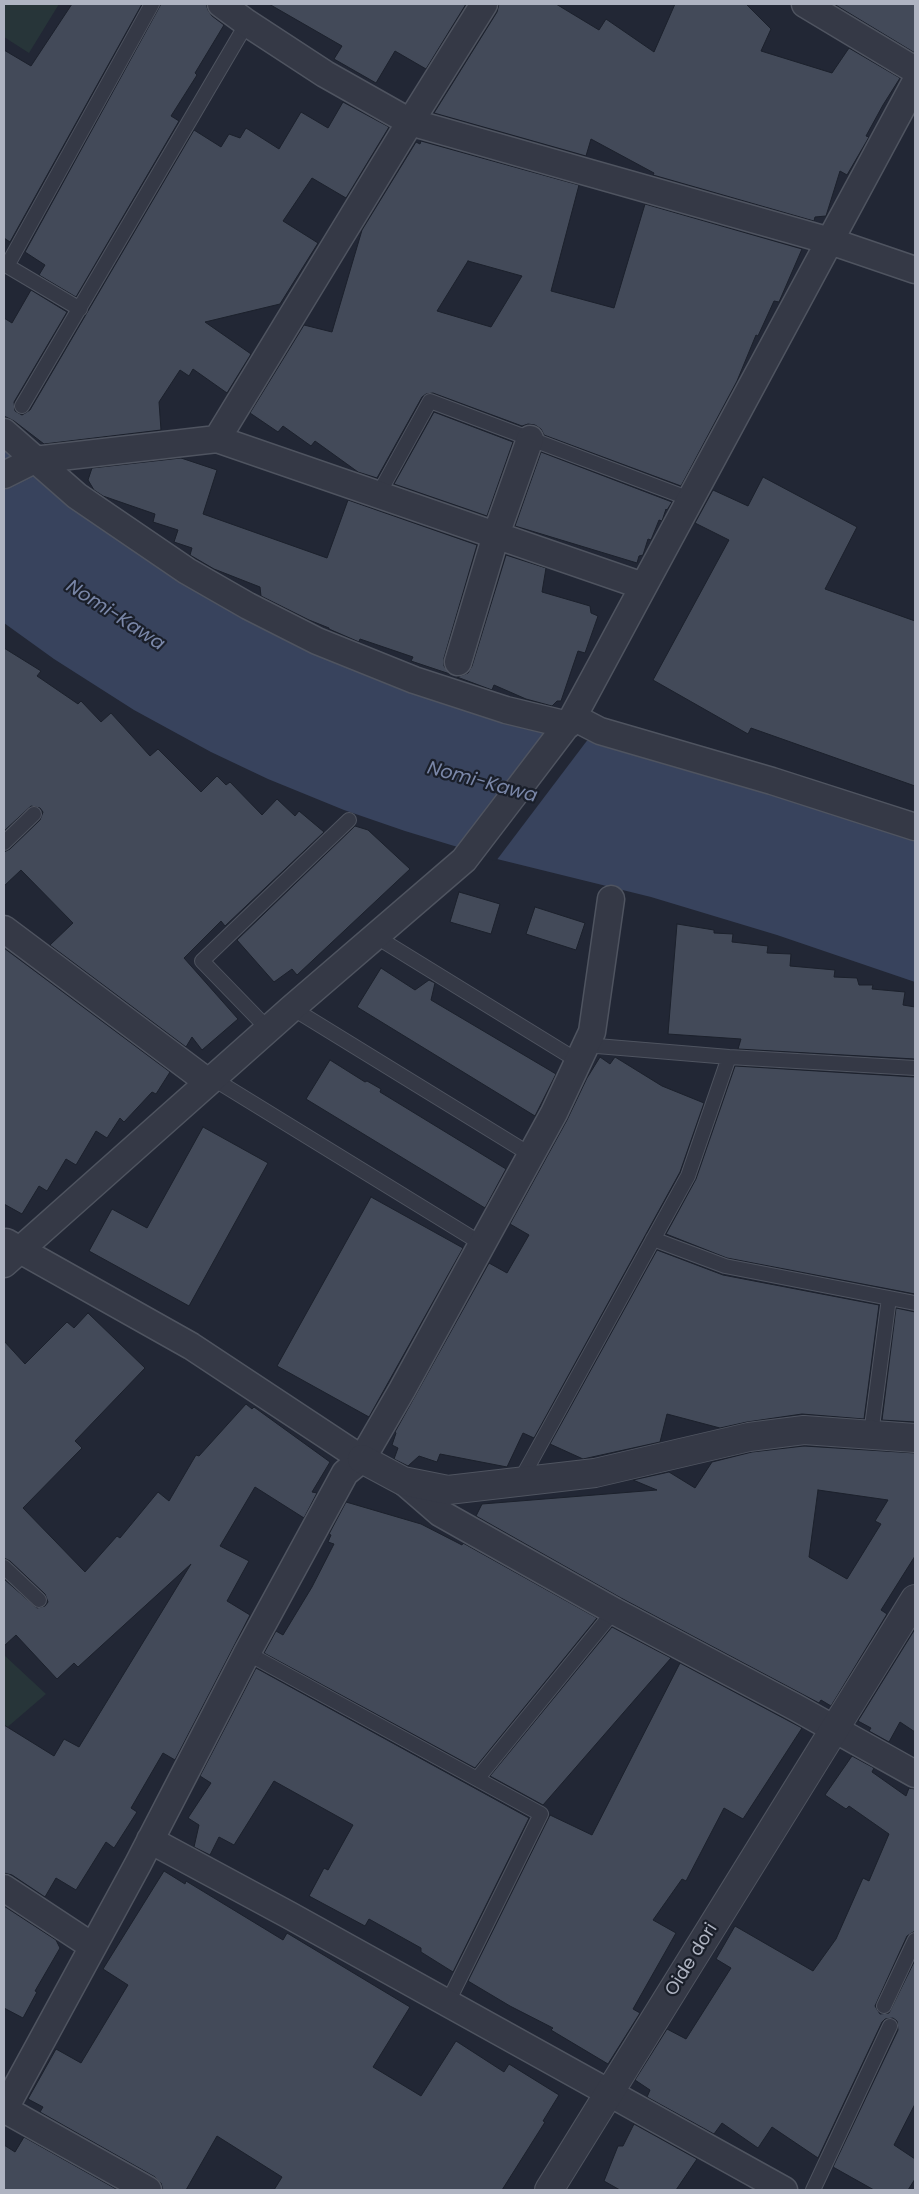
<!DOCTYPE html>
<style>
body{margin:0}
#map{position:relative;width:919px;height:2194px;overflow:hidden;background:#222735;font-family:Poppins,sans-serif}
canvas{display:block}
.frame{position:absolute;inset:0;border:5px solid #afb4c2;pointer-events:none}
</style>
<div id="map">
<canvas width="919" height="2194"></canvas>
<div class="frame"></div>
</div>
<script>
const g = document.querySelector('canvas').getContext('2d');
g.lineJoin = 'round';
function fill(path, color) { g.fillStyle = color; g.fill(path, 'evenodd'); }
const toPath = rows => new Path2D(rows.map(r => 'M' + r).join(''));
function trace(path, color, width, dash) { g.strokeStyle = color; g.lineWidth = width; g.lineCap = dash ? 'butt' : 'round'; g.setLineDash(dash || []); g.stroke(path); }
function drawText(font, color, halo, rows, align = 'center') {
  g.font = font + ' Poppins,sans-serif'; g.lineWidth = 4.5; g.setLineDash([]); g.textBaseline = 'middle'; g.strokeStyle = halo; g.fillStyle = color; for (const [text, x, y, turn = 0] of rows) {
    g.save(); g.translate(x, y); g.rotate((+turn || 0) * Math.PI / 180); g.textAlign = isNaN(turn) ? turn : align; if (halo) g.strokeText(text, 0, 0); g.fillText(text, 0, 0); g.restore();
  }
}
const green = toPath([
 [4,4,59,4,29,53,4,37],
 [4,1655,46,1694,4,1730]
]);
const water = toPath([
 [4,447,105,528,509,721,650,756,915,838,915,982,777,935,651,897,497,859,405,831,344,810,268,779,211,752,134,710,54,659,4,623]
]);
const pier = toPath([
 [549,729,589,738,496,861,457,849]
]);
const building = toPath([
 [72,4,142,4,10,242,4,238,4,50,31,66,72,4],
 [161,4,206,4,208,10,212,16,224,25,195,73,197,75,171,116,179,121,76,297,39,275,45,265,25,252,161,4],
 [269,4,466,4,426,69,395,51,376,83,334,59,342,46,269,4],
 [499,4,556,4,599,30,606,19,654,52,675,4,746,4,771,29,761,51,832,73,849,48,900,78,883,105,866,136,869,137,847,175,840,171,826,216,815,217,814,221,653,175,654,173,591,139,586,156,434,113,497,12,499,4],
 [834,4,915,4,915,53,834,4],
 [343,102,389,127,346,198,312,178,283,221,318,243,280,304,205,322,251,354,227,393,193,369,189,376,180,370,159,402,161,430,44,444,14,421,4,416,4,318,12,323,31,290,67,312,14,402,15,411,22,415,30,410,194,130,221,147,229,134,240,138,246,128,279,149,301,112,328,128,343,102],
 [421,141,579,185,551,291,614,308,645,204,802,249,779,302,774,301,758,336,756,335,737,381,681,486,544,435,541,429,535,425,528,424,522,426,433,393,426,394,422,397,377,478,358,472,315,441,311,446,283,426,278,432,250,413,304,325,332,332,362,230,416,142,420,144,421,141],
 [468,261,522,276,491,327,437,311,468,261],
 [434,412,513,442,487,516,394,484,434,412],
 [541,452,672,502,667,510,666,509,662,521,659,520,651,540,648,539,643,555,639,556,637,563,515,526,541,452],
 [181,458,217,470,203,514,327,558,348,500,477,545,444,658,444,666,450,674,411,661,413,657,360,639,359,642,329,629,329,628,309,620,261,596,260,587,214,569,190,555,192,548,174,542,178,530,153,522,155,514,103,496,94,490,88,480,92,468,181,458],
 [763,477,857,527,825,589,915,621,915,786,751,728,748,734,653,680,729,540,695,523,713,490,748,506,763,477],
 [506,555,546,568,542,592,590,606,591,613,598,616,585,653,578,651,561,701,557,701,552,706,526,699,494,685,492,690,457,677,468,673,472,666,506,555],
 [4,648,41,671,37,676,78,704,81,701,101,722,111,713,150,756,158,749,201,792,217,776,226,785,230,782,262,815,277,799,295,816,299,811,324,832,225,926,221,921,184,958,238,1019,202,1050,192,1037,186,1047,50,945,73,923,21,870,4,886,4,852,10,849,40,820,43,812,40,808,31,806,4,831,4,648],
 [355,826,368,830,410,869,297,975,292,969,274,982,237,940,355,826],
 [459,892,500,904,491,934,450,922,459,892],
 [535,907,585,923,576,950,526,934,535,907],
 [677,924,714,930,714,933,733,934,732,942,768,946,767,953,791,954,790,966,835,970,834,977,857,978,859,985,873,985,872,989,905,992,903,1005,915,1007,915,1059,738,1049,741,1039,668,1034,677,924],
 [4,948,170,1072,156,1094,152,1092,124,1122,120,1118,107,1138,96,1131,76,1165,66,1159,47,1191,39,1186,22,1214,4,1204,4,948],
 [381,968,415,990,429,980,435,983,431,1000,556,1074,535,1116,357,1007,381,968],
 [600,1057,610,1064,615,1057,662,1086,704,1103,680,1172,534,1438,523,1433,507,1467,440,1454,437,1462,419,1456,408,1466,394,1459,398,1448,392,1445,396,1433,395,1432,489,1263,507,1273,529,1235,510,1224,567,1120,587,1078,600,1057],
 [330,1060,365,1082,367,1081,381,1089,380,1092,506,1169,485,1208,306,1099,330,1060],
 [735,1066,915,1077,915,1294,727,1258,666,1234,696,1179,735,1066],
 [203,1127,268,1163,189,1306,89,1251,112,1209,147,1228,203,1127],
 [371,1197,463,1248,369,1417,277,1366,371,1197],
 [657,1250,723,1275,879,1305,864,1419,802,1414,747,1422,720,1428,667,1414,660,1442,583,1459,550,1444,657,1250],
 [896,1308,915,1312,915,1422,882,1420,896,1308],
 [88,1313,145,1368,75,1441,82,1448,23,1508,85,1572,117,1536,120,1538,158,1492,169,1501,196,1455,199,1456,246,1404,252,1409,254,1407,330,1462,312,1492,317,1493,304,1518,255,1487,220,1546,249,1561,227,1601,250,1615,175,1760,163,1753,131,1808,137,1812,114,1848,106,1842,76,1890,56,1878,45,1897,12,1875,4,1873,4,1725,54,1756,64,1739,79,1747,191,1564,78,1667,74,1663,57,1679,16,1635,4,1646,4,1579,37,1608,45,1606,48,1602,45,1594,10,1561,4,1558,4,1341,25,1364,67,1322,74,1328,88,1313],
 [804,1446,915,1453,915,1556,881,1610,887,1614,831,1706,821,1700,819,1703,621,1598,476,1516,482,1504,657,1490,633,1480,669,1472,695,1488,712,1462,752,1452,804,1446],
 [818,1490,888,1500,875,1521,881,1524,847,1579,809,1557,818,1490],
 [346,1502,421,1524,462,1545,463,1543,597,1618,475,1768,264,1653,276,1631,283,1635,312,1587,334,1544,328,1542,331,1535,329,1534,346,1502],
 [612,1627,671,1658,543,1805,490,1776,612,1627],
 [915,1629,915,1732,900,1722,889,1742,869,1731,871,1728,858,1721,915,1629],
 [680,1663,802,1728,743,1819,724,1808,686,1881,682,1879,653,1920,676,1933,633,2009,640,2013,608,2064,551,2030,553,2028,510,2006,468,1981,550,1815,592,1835,680,1663],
 [256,1668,529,1818,453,1972,421,1952,421,1948,369,1919,365,1926,309,1896,324,1868,328,1870,353,1825,274,1781,234,1845,219,1837,210,1855,194,1847,199,1825,188,1818,211,1783,200,1776,256,1668],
 [852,1756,874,1768,872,1772,906,1796,909,1788,915,1789,915,1931,907,1936,875,2006,880,2014,889,2013,915,1960,915,2104,894,2145,915,2159,915,2179,908,2190,874,2190,833,2167,898,2030,897,2021,893,2018,885,2019,882,2022,818,2158,772,2127,758,2148,722,2123,714,2134,647,2097,650,2090,635,2080,667,2029,686,2039,731,1968,716,1959,735,1926,813,1971,836,1939,863,1878,869,1881,889,1834,849,1806,846,1809,825,1795,852,1756],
 [164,1871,185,1884,186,1881,283,1940,287,1933,410,2007,373,2067,421,2096,456,2041,504,2072,509,2064,559,2095,543,2121,545,2122,502,2190,274,2190,282,2177,217,2136,186,2190,163,2190,161,2183,155,2177,40,2112,43,2107,28,2099,56,2049,81,2063,128,1985,103,1969,164,1871],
 [4,1906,56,1940,60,1948,35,1991,37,1992,23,2018,4,2008,4,1906],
 [634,2124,697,2159,676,2190,620,2190,604,2181,618,2146,623,2146,634,2124],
 [24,2137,118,2190,4,2190,4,2145,15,2152,24,2137]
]);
const service = toPath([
 [4,264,80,309],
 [7,266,152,4],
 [22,406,247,23],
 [378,495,430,401,690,499],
 [4,843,34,814],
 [375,936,578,1061],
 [292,1008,531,1155],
 [268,1029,202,961,349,820],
 [585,1045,729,1057,915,1068],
 [212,1078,482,1244],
 [653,1239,725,1266,915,1303],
 [871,1434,889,1298],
 [520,1481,688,1176,729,1057],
 [4,1567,39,1600],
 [247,1653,477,1779,614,1611],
 [447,2004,541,1814,477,1779],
 [884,2006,915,1940],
 [813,2190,890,2026]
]);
const minor = toPath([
 [221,4,247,23,325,74,410,122,830,241,915,270],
 [805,4,915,70],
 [4,432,77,496,187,571,248,606,317,641,414,680,506,710,568,725],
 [217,439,404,132,484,4],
 [4,475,34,460,217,439,643,586],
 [458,662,496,535,530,439],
 [573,717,600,731,772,781,915,827],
 [4,929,208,1082],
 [6,1242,191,1346,362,1459],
 [4,1264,292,1008,464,860,516,792,573,717,915,83],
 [403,1481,440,1513,614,1611,795,1707,915,1774],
 [150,1840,289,1915,784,2190],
 [4,1888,92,1946],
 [4,2109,148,2190],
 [4,2110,138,1864,247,1653,345,1473,362,1459,402,1390,554,1113,592,1032,611,899]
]);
const tertiary = toPath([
 [362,1459,403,1481,448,1490,595,1473,749,1437,804,1430,915,1438],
 [549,2190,915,1599]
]);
const streetNames = [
 ["Oide dori",692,1960,-58]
];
const waterNames = [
 ["Nomi-Kawa",115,616,33],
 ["Nomi-Kawa",482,783,15]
];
fill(green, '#273539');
fill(water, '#38435d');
fill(pier, '#222735');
fill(building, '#434a59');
trace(building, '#1c212c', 1);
trace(service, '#4f5460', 16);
trace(minor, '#4f5460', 29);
trace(tertiary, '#4f5460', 30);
trace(service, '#353946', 14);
trace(minor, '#353946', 26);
trace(tertiary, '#353946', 28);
drawText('18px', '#afb4c2', '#1a1f2a', streetNames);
drawText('italic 19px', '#7a87a8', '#1a1f2a', waterNames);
</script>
